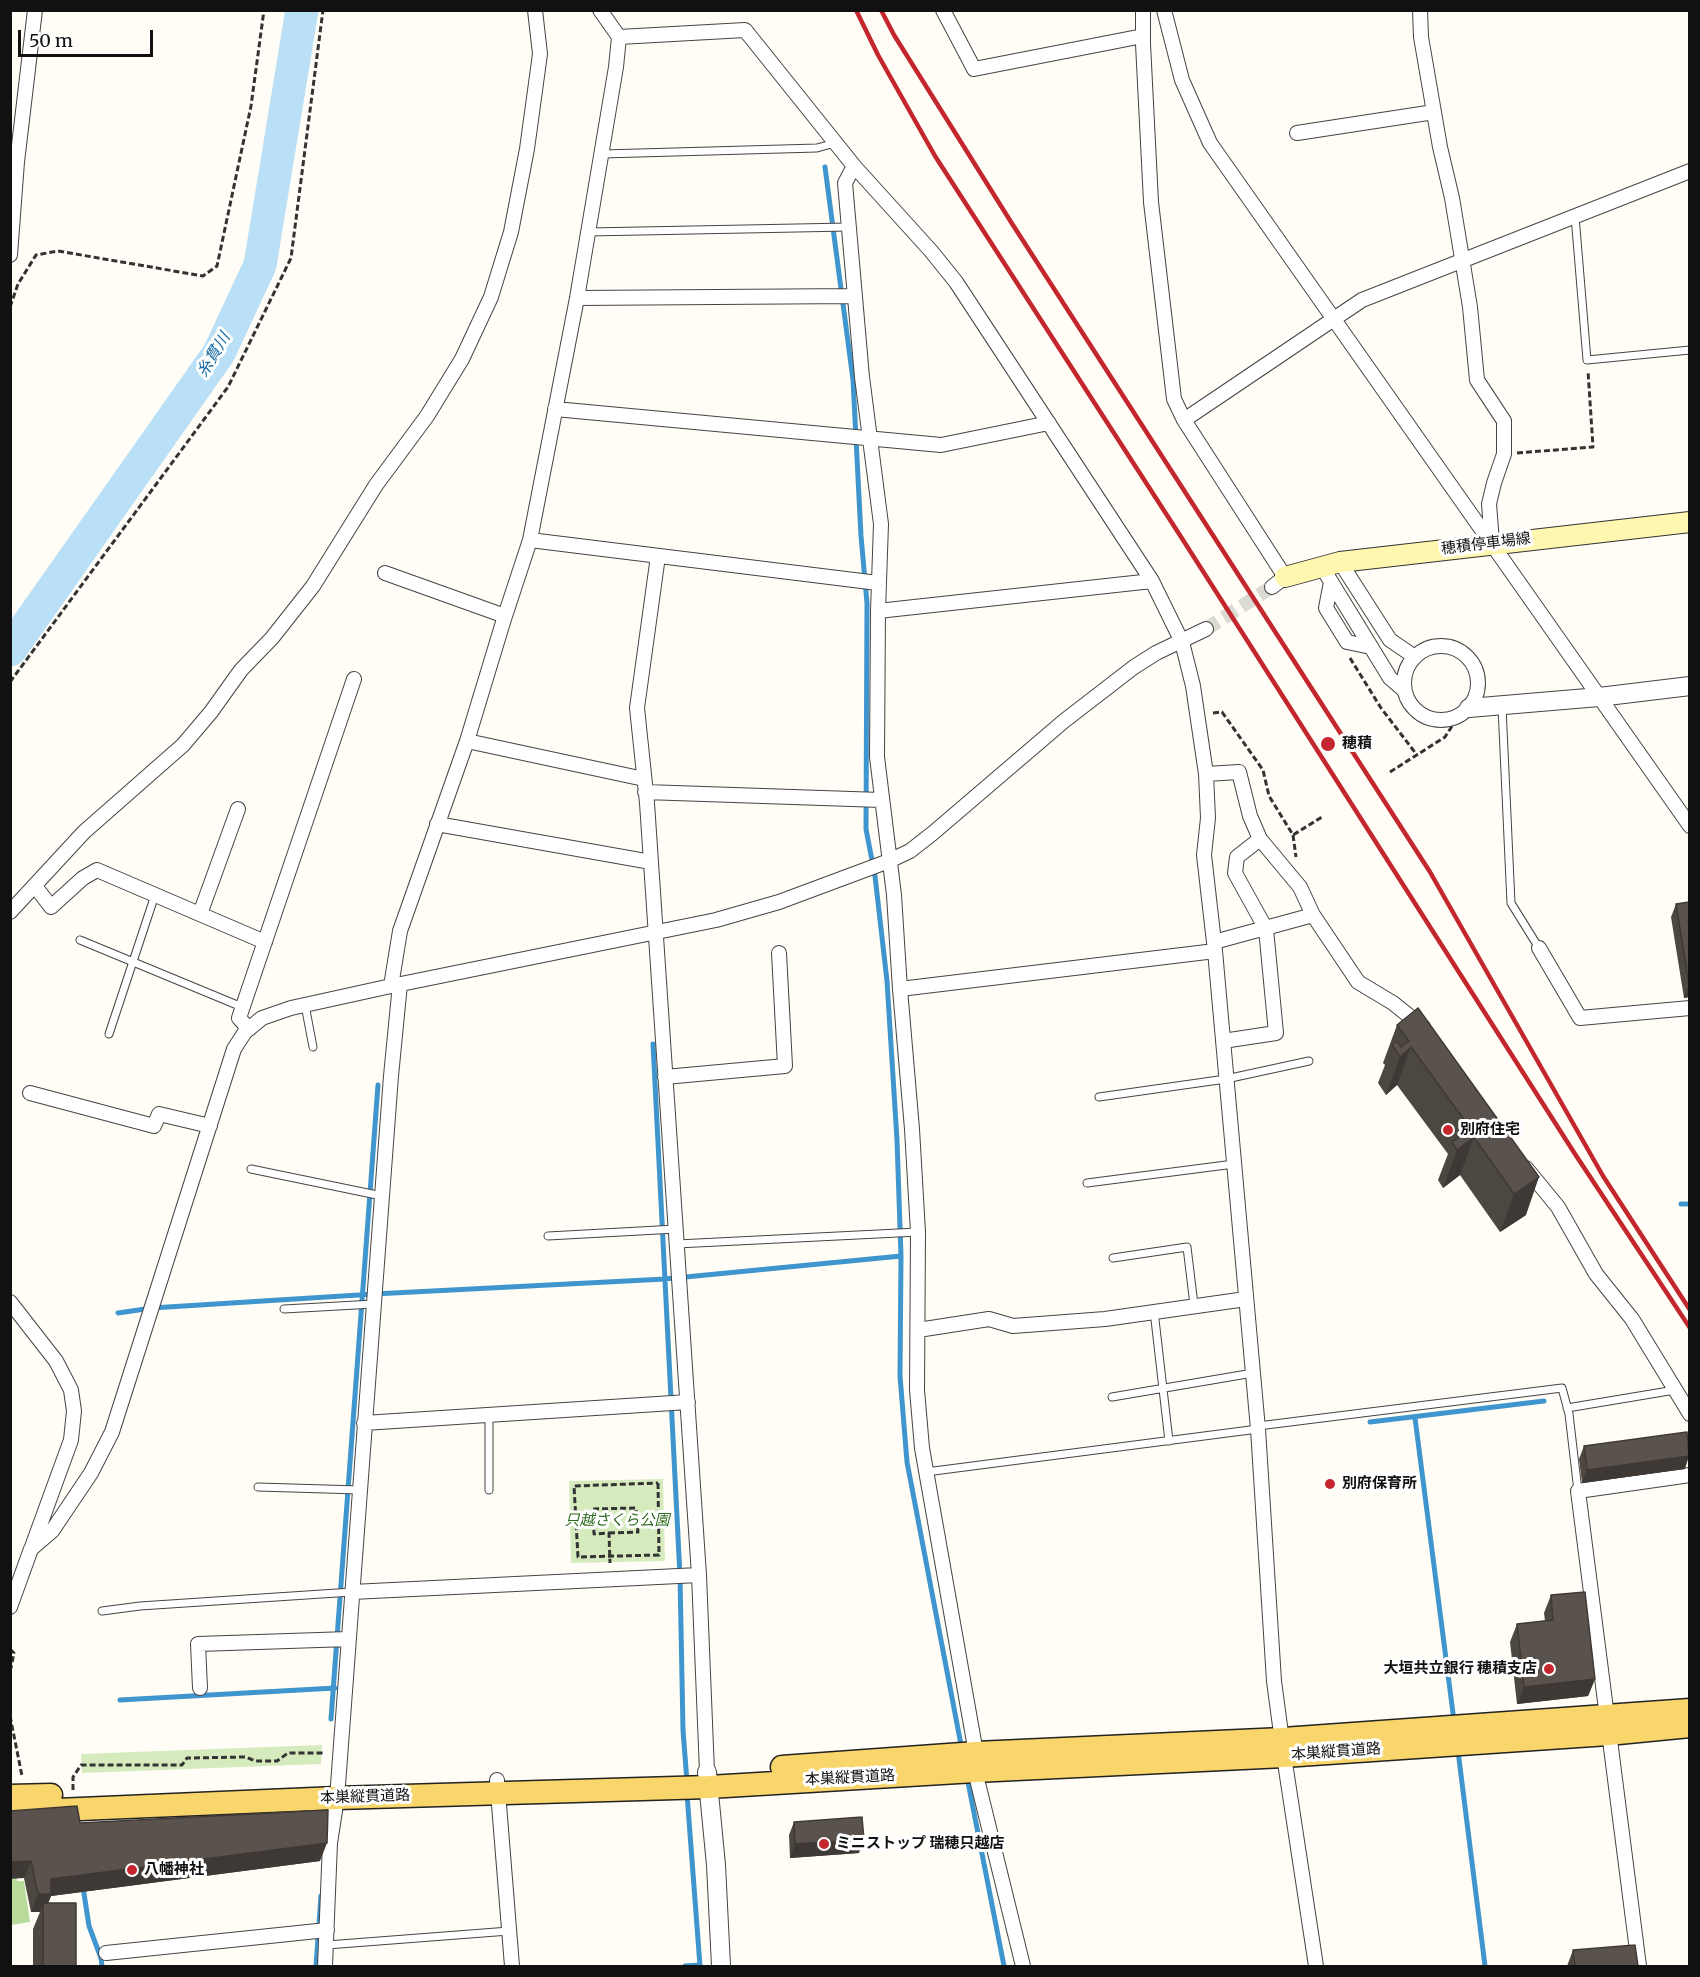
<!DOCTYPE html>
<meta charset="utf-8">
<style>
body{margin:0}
#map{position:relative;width:1700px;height:1977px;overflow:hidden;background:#fffdf5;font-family:Merriweather,serif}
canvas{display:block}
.frame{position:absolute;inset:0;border:12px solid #111;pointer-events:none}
.scale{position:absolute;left:18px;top:30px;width:135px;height:27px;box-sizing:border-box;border:3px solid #111;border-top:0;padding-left:8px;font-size:18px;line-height:21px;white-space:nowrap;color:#111;-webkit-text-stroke:4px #fff;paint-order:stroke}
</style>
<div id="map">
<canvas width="1700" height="1977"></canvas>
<div class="frame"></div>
<div class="scale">50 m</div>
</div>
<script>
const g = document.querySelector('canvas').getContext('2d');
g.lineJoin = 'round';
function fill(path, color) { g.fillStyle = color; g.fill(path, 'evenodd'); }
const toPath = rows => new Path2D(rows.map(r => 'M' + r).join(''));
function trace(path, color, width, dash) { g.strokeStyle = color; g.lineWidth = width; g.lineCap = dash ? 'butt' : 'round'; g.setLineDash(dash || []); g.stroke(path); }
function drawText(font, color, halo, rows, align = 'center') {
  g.font = font + ' Merriweather,"Noto Sans JP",serif'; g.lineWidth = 6; g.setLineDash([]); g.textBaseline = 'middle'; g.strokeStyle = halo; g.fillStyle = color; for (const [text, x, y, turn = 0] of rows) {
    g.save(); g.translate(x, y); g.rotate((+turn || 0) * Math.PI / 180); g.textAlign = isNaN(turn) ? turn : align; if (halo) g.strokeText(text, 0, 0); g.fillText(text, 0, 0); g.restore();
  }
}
const green = toPath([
 [663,1479,665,1561,571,1563,569,1481],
 [322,1745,321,1764,82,1773,81,1754]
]);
const forest = toPath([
 [10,1823,17,1881,24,1881,30,1922,11,1925]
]);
const stream = toPath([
 [825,167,853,380,861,536,867,603,866,829,875,876,887,981,897,1140,901,1256,900,1376,907,1462,962,1750],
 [653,1044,680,1576,683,1730,687,1782],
 [1681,1204,1690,1204],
 [118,1313,152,1308,374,1294,665,1279,901,1256],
 [1415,1418,1454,1721],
 [1370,1422,1544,1401],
 [120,1700,335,1688],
 [331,1719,378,1085],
 [1458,1751,1485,1966],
 [967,1777,1004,1966],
 [687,1794,700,1966],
 [83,1887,89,1926,101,1958,102,1966],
 [316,1966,321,1896],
 [685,1966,700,1965]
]);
const river = toPath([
 [10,650,219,353,260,265,302,10]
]);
const minorTunnel = toPath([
 [1206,629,1272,587]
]);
const path = toPath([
 [10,307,18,284,36,255,58,251,203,276,217,266,251,106,264,10],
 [1517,453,1593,447,1588,371],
 [1350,658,1381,708,1417,755],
 [10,682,228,387,291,258,323,10],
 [1213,713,1222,712,1263,770,1269,796,1293,835,1322,817],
 [1390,772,1445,737,1456,720],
 [1293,835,1296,857],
 [658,1483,659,1555,578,1557,574,1486,658,1483],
 [609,1533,638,1532,636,1508,593,1509,594,1534,609,1533,610,1563],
 [10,1649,14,1653,10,1672],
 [10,1716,22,1776],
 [73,1790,73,1777,81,1765,182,1765,187,1758,246,1757,255,1761,277,1761,288,1753,324,1753]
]);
const service = toPath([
 [603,154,817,148,835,143],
 [1575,216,1587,360,1690,350],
 [588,232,849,227],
 [1502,707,1511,903,1539,948],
 [80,940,242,1007],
 [305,1005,313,1047],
 [109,1034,155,895],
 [1099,1097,1226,1079,1309,1061],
 [251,1169,382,1196],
 [1087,1183,1234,1164],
 [548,1236,676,1229],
 [677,1244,918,1232],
 [1113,1258,1187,1247,1194,1305],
 [284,1309,374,1304],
 [1154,1311,1169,1441],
 [1112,1397,1253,1373],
 [1567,1408,1675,1390],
 [1258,1426,1562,1388,1569,1414,1578,1491],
 [926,1472,1258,1429],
 [258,1487,359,1490],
 [489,1490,489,1415],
 [102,1611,140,1606,352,1592],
 [327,1945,509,1931]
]);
const minor = toPath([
 [943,10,974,69,1143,36],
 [1143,10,1143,44,1151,202,1174,399,1184,420],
 [1164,10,1182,80,1210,143,1690,826],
 [1420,10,1421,37,1440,147,1452,198,1470,307,1477,380,1504,421,1504,454,1494,483,1489,504,1492,542],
 [619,37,745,30,854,166,931,251,956,282,1152,581],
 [1297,133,1434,112],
 [854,166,845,183,862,377,881,524,878,611,877,757,894,895,900,989,1215,951],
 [10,255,17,162,35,10],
 [577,298,855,296],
 [555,409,941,445,1049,423],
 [530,540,878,583],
 [658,556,637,708,647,803,699,1575,707,1772],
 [1340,562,1390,640,1415,657],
 [1322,567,1390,678,1405,691],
 [385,573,505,616],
 [1331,582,1326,608,1347,642,1371,647],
 [1272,587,1285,577,1184,420,1362,300,1690,171],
 [878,611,1152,581,1182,642,1193,686,1206,774,1208,818,1204,855,1215,951,1258,1429,1274,1681,1284,1756,1316,1966],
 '1404 683a37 37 0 1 1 74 0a37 37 0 1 1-74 0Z',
 [467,741,644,779],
 [1206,774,1239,772,1250,816,1260,839,1300,887,1313,915,1358,982,1393,1003,1423,1027],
 [645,792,881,800],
 [437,824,651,862],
 [35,886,51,907,83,878,97,870,265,942],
 [10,912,84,832,183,745,211,712,241,670,272,638,313,586,376,485,427,416,462,359,491,297,511,232,527,149,540,54,535,10],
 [200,914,238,809],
 [1214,942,1313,915],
 [1539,948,1580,1018,1690,1008],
 [391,986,400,931,467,741,504,619,530,540,577,298,616,67,619,37,600,10],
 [900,989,912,1129,918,1232,917,1390,922,1448,976,1753,975,1771,1023,1966],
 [249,1029,239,1018,354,679],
 [1223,1041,1276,1033,1266,929,1235,873,1237,857,1260,839],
 [665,1077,785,1066,779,953],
 [30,1093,154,1126,159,1114,210,1126],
 [1526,1168,1558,1207,1596,1274,1632,1319,1690,1414],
 [10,1302,56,1361,71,1390,74,1411,71,1440,32,1547],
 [918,1330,989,1319,1013,1326,1105,1319,1246,1299],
 [364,1423,688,1402],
 [352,1592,699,1575],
 [10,1607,31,1549,52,1531,91,1473,112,1432,234,1049,245,1032,262,1018,291,1008,391,986,716,920,779,902,889,861,910,851,933,833,1064,721,1134,667,1156,653,1206,629],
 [200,1688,198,1644,349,1639],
 [497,1780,512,1966],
 [106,1953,327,1930],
 [325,1966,330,1843,337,1798,391,1076,400,984],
 [1639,1966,1578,1491,1690,1475]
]);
const tertiary = toPath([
 [1469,708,1599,697,1690,686],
 [707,1772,716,1865,721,1966]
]);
const secondary = toPath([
 [1285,577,1340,562,1690,522]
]);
const primary = toPath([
 [782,1767,976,1753,1283,1739,1690,1710],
 [10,1796,51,1795],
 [10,1812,337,1798,709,1787,975,1771,1284,1756,1608,1734,1690,1726]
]);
const rail = toPath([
 [856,10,878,55,935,156,1183,540,1575,1154,1690,1328],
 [881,10,894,35,1011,222,1430,872,1603,1176,1690,1310]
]);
const wall = toPath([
 [1689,902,1689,997,1684,998,1671,917,1676,904],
 [1418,1008,1526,1215,1500,1232,1460,1175,1443,1188,1438,1180,1448,1154,1397,1085,1386,1095,1378,1083,1385,1065,1383,1063,1397,1025],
 [1584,1446,1685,1469,1582,1483,1579,1459],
 [1551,1595,1595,1679,1588,1696,1517,1704,1510,1642,1517,1624,1545,1621,1544,1613],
 [10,1811,80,1823,320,1861,51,1896,48,1903,76,1966,33,1966,33,1929,40,1912,31,1912],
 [794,1822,859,1853,790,1858,789,1835],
 [1573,1950,1575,1966,1567,1966]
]);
const shadedWall = toPath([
 [1689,984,1689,997,1684,998],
 [1411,1047,1397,1085,1386,1095,1400,1057],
 [1474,1137,1460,1175,1443,1188,1457,1150],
 [1539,1177,1526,1215,1500,1232,1514,1194],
 [1689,1456,1685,1469,1582,1483,1587,1470],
 [1595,1679,1588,1696,1517,1704,1524,1687],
 [864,1840,859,1853,790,1858,795,1844],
 [327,1843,320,1861,51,1896,45,1911,43,1903,40,1912,31,1912,38,1894,51,1879],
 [31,1861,24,1878,10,1879,10,1862]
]);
const building = toPath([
 [1689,902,1689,984,1676,904,1689,902],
 [1418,1008,1539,1177,1514,1194,1474,1137,1457,1150,1452,1142,1471,1129,1411,1047,1400,1057,1392,1045,1397,1041,1401,1047,1409,1041,1397,1025,1418,1008],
 [1687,1432,1689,1456,1587,1470,1584,1446,1687,1432],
 [1585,1592,1595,1679,1524,1687,1517,1624,1553,1620,1551,1595,1585,1592],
 [77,1806,80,1823,328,1810,327,1843,51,1879,51,1894,38,1894,31,1861,10,1862,10,1811,77,1806],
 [862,1817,864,1840,795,1844,794,1822,862,1817],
 [43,1903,76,1903,76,1966,43,1966,43,1903],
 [1635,1945,1638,1966,1575,1966,1573,1950,1635,1945]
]);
const markers = [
 [1328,744,8,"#c4262e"],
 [1448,1130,6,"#c4262e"],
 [1330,1484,6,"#c4262e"],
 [1549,1669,6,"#c4262e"],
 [824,1844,6,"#c4262e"],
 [132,1870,6,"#c4262e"]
];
const streetNames = [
 ["穂積停車場線",1486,544,-7],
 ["本巣縦貫道路",1336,1752,-4],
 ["本巣縦貫道路",850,1778,-3],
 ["本巣縦貫道路",365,1797,-2]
];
const poiNames = [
 ["穂積",1342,744],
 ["別府住宅",1460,1130],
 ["別府保育所",1342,1484],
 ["大垣共立銀行 穂積支店",1537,1669,"right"],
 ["ミニストップ 瑞穂只越店",836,1844],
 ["八幡神社",144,1870]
];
const parkNames = [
 ["只越さくら公園",617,1521]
];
const waterNames = [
 ["糸貫川",214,355,-59]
];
fill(green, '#d5ebbd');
fill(forest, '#b9dc9c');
trace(stream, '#3f96cf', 5);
trace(river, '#b9e0f7', 33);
trace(minorTunnel, '#dbdad3', 14, [14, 7]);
trace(service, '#444', 9);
trace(minor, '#444', 16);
trace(tertiary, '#444', 20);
trace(secondary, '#333', 22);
trace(primary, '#222', 25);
trace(path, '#333', 3, [6, 3]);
trace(service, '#fff', 7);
trace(minor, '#fff', 14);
trace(tertiary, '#fff', 18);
trace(secondary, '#fff6b0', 20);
trace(primary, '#f9d66b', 22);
trace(rail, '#c4262e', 4.5);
fill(wall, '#4d4742');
fill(shadedWall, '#3f3936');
fill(building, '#5a524d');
trace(building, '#3f3936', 1.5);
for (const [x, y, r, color] of markers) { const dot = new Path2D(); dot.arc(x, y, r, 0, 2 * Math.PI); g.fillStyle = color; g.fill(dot); trace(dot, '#fff', 2); }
drawText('15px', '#111', '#fff', streetNames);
drawText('bold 15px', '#111', '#fff', poiNames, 'left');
drawText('italic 15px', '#2f6b1f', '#fff', parkNames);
drawText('italic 16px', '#1768a6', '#fff', waterNames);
</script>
